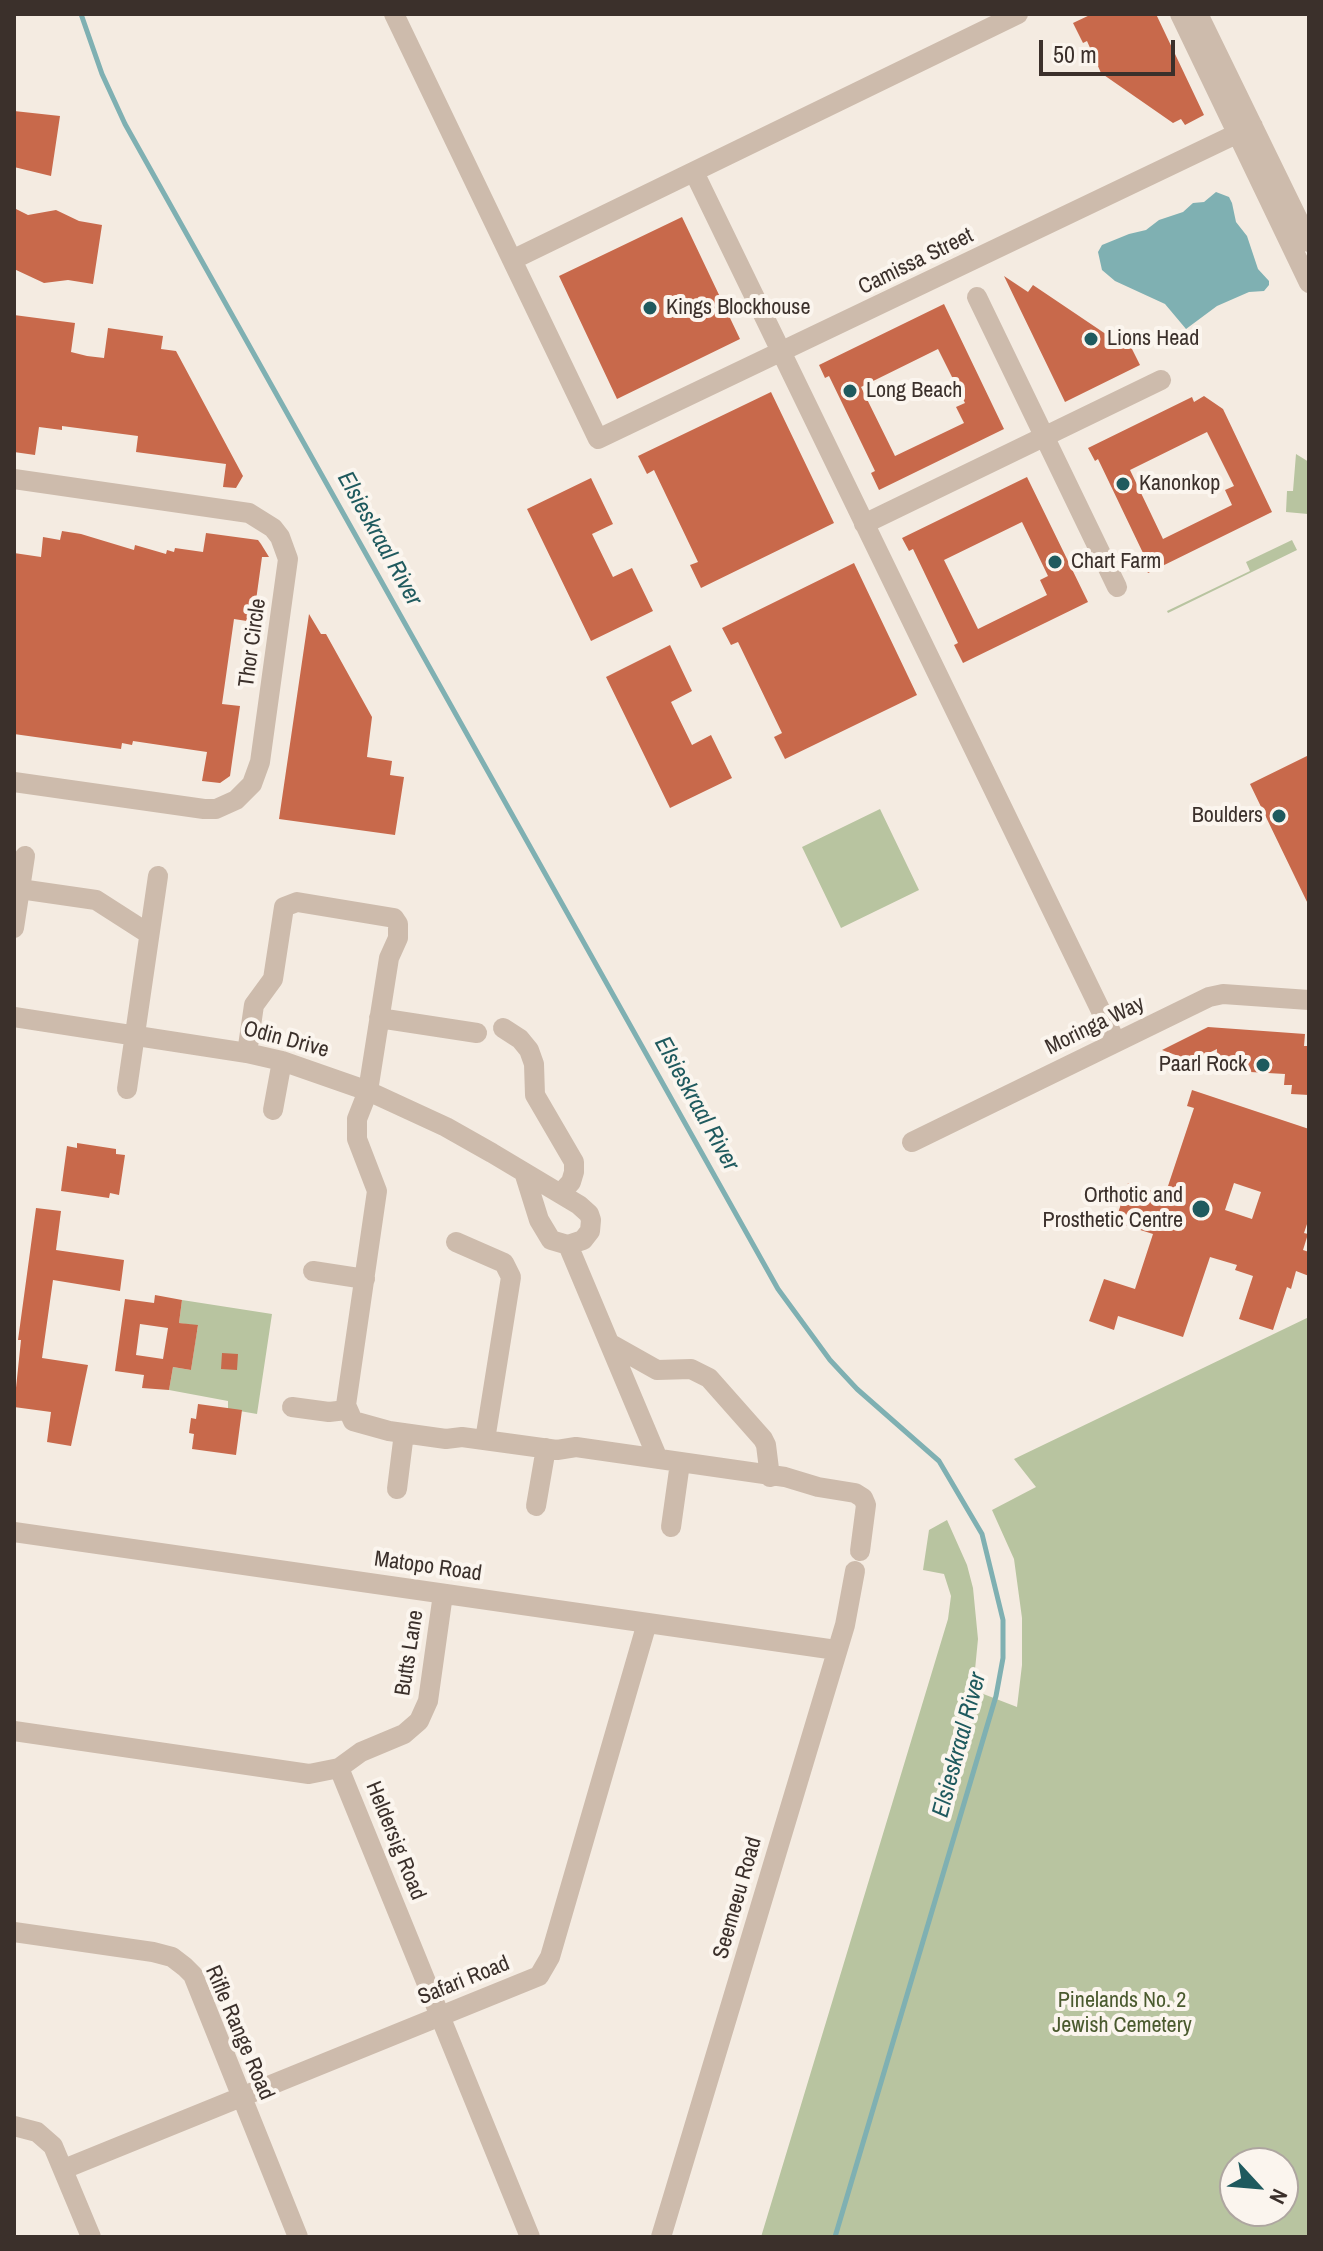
<!DOCTYPE html>
<style>
body{margin:0}
#map{position:relative;width:1323px;height:2251px;overflow:hidden;background:#f4ebe1;font-family:"Archivo Narrow",sans-serif}
canvas{display:block}
.frame{position:absolute;inset:0;border:16px solid #3b302b;pointer-events:none}
.north{position:absolute;left:1219px;top:2147px;width:80px;height:80px;box-sizing:border-box;background:#fbf5ee;border:2px solid #aea6a0;border-radius:50%;rotate:116deg;font-size:22px;font-weight:700;line-height:32px;text-align:center;color:#3b302b}
.north::after{content:'';display:block;margin:auto;width:28px;height:36px;background:#1f5a5e;clip-path:polygon(50% 0,100% 100%,50% 72%,0 100%)}
.scale{position:absolute;left:1039px;top:40px;width:136px;height:36px;box-sizing:border-box;border:4px solid #3b302b;border-top:0;padding-left:10px;font-size:24px;line-height:28px;white-space:nowrap;color:#3b302b;-webkit-text-stroke:6px #fbf5ee;paint-order:stroke}
</style>
<div id="map">
<canvas width="1323" height="2251"></canvas>
<div class="frame"></div>
<div class="north">N</div>
<div class="scale">50 m</div>
</div>
<script>
const g = document.querySelector('canvas').getContext('2d');
g.lineJoin = 'round';
function fill(path, color) { g.fillStyle = color; g.fill(path, 'evenodd'); }
const toPath = rows => new Path2D(rows.map(r => 'M' + r).join(''));
function trace(path, color, width, dash) { g.strokeStyle = color; g.lineWidth = width; g.lineCap = dash ? 'butt' : 'round'; g.setLineDash(dash || []); g.stroke(path); }
function drawText(font, color, halo, rows, align = 'center') {
  g.font = font + ' "Archivo Narrow",sans-serif'; g.lineWidth = 8; g.setLineDash([]); g.textBaseline = 'middle'; g.strokeStyle = halo; g.fillStyle = color; for (const [text, x, y, turn = 0] of rows) {
    g.save(); g.translate(x, y); g.rotate((+turn || 0) * Math.PI / 180); g.textAlign = isNaN(turn) ? turn : align; if (halo) g.strokeText(text, 0, 0); g.fillText(text, 0, 0); g.restore();
  }
}
const green = toPath([
 [1296,454,1309,462,1308,514,1286,512,1287,491,1293,491],
 [1292,540,1297,550,1168,613,1167,611,1250,571,1246,562],
 [880,809,919,890,841,928,802,847],
 [182,1300,272,1314,257,1414,228,1409,228,1401,169,1390,173,1367,191,1370,196,1337,198,1326,179,1323],
 [1309,1317,1309,2237,761,2237,948,1619,951,1596,944,1574,923,1570,929,1530,947,1520,967,1565,973,1588,978,1639,973,1690,1017,1707,1022,1665,1022,1618,1014,1559,992,1510,1036,1487,1014,1459],
 [1283,2163,1283,2211,1235,2211,1235,2163]
]);
const water = toPath([
 [1216,192,1229,197,1232,203,1236,222,1247,236,1258,269,1269,281,1269,285,1264,291,1249,292,1217,306,1186,329,1165,304,1115,281,1102,270,1098,252,1102,245,1129,234,1146,230,1159,220,1183,212,1193,203,1204,202]
]);
const stream = toPath([
 [81,14,102,74,125,124,778,1289,830,1360,857,1389,939,1461,982,1534,1003,1620,1003,1658,996,1696,835,2237]
]);
const building = toPath([
 [1092,14,1156,14,1204,115,1185,125,1181,119,1173,123,1101,73,1087,41,1083,43,1073,23],
 [14,111,60,116,51,176,14,167],
 [14,208,28,215,56,210,79,221,102,225,93,284,68,280,44,283,14,269],
 [682,217,740,339,617,399,559,276],
 [1004,276,1028,292,1033,285,1128,349,1131,347,1140,365,1065,402],
 [944,304,1004,429,879,490,871,473,875,471,829,376,825,378,819,365],
 [938,349,965,403,956,407,964,423,895,456,861,387],
 [14,315,75,323,71,352,87,356,104,358,108,328,163,336,161,349,176,351,243,476,236,488,223,487,226,464,136,452,138,436,62,426,62,430,39,427,35,455,14,452],
 [771,392,834,523,701,588,690,565,698,562,654,470,647,474,638,456],
 [1204,396,1223,409,1272,512,1148,573,1139,555,1143,553,1098,459,1095,461,1088,448,1192,397,1194,402],
 [1207,432,1234,486,1225,490,1232,505,1163,539,1130,470],
 [1027,477,1088,602,963,663,954,645,958,643,913,549,909,551,902,538],
 [1022,522,1048,576,1040,580,1047,595,978,629,944,560],
 [591,478,613,524,592,534,613,577,632,568,653,611,591,641,527,509],
 [62,531,81,534,134,550,135,545,166,554,167,550,174,552,175,548,203,552,206,533,258,540,261,544,269,557,262,557,253,622,234,619,222,704,240,706,230,776,220,783,202,781,207,752,133,741,132,745,122,743,121,749,14,734,14,553,41,557,43,537,60,540],
 [854,563,917,695,785,759,774,737,782,733,738,642,731,645,722,628],
 [309,614,321,634,326,634,372,717,367,757,392,761,390,775,404,777,395,835,279,819],
 [670,645,692,691,671,702,692,745,711,735,732,778,670,808,606,677],
 [1309,755,1309,906,1250,784],
 [1208,1027,1305,1034,1304,1046,1309,1046,1309,1095,1291,1094,1292,1085,1284,1085,1285,1074,1216,1070,1217,1049,1192,1061,1162,1050],
 [1192,1090,1309,1129,1309,1218,1304,1233,1308,1234,1303,1250,1309,1252,1309,1276,1296,1271,1291,1289,1287,1287,1273,1330,1239,1319,1253,1276,1235,1270,1237,1265,1210,1257,1183,1337,1118,1316,1114,1330,1089,1321,1104,1279,1135,1289,1153,1234,1115,1222,1128,1183,1165,1195,1194,1108,1187,1106],
 [1234,1183,1261,1192,1252,1219,1225,1210],
 [77,1143,116,1149,116,1154,125,1155,119,1195,110,1193,109,1198,61,1191,67,1146,77,1148],
 [36,1208,61,1211,56,1250,124,1260,120,1291,53,1280,42,1358,88,1365,71,1446,47,1442,51,1412,14,1407,21,1340,18,1340],
 [155,1295,182,1300,179,1323,198,1325,191,1370,173,1367,169,1390,142,1388,144,1375,115,1371,125,1299,154,1303],
 [140,1324,168,1328,163,1359,136,1355],
 [222,1353,238,1354,237,1370,221,1369],
 [198,1404,242,1410,236,1455,192,1449,194,1434,189,1433,191,1418,196,1419]
]);
const minor = toPath([
 [394,14,598,439,1253,126],
 [1180,14,1309,283],
 [1198,14,1309,242],
 [694,172,1116,1042],
 [512,260,1018,14],
 [977,297,1117,587],
 [14,479,249,513,273,528,280,537,288,559,260,762,252,784,236,800,216,809,204,809,14,782],
 [864,524,1161,380],
 [20,889,96,900,149,934],
 [14,928,25,856],
 [14,1017,247,1053,282,1061,368,1091,446,1127,492,1153,579,1205,589,1214,591,1220,590,1231,583,1240,568,1245,551,1240,539,1220,524,1172],
 [379,1018,477,1033],
 [503,1028,520,1039,529,1050,534,1064,535,1095,574,1162,574,1172,571,1182,561,1193],
 [247,1053,254,1005,273,979,284,907,297,902,394,918,398,924,398,938,389,958,368,1091,357,1119,357,1139,377,1191,346,1405,353,1421,389,1431,446,1439,462,1437,557,1450,576,1447,785,1477,818,1487,855,1493,863,1498,866,1505,860,1551],
 [127,1089,158,876],
 [273,1110,282,1061],
 [912,1142,1209,997,1223,994,1309,1000],
 [456,1242,504,1263,511,1277,485,1440],
 [568,1245,658,1459],
 [313,1271,365,1279],
 [609,1343,657,1370,691,1369,709,1378,763,1439,766,1445,770,1477],
 [292,1407,329,1412,346,1410],
 [397,1489,404,1433],
 [536,1506,546,1448],
 [671,1527,680,1463],
 [14,1532,836,1650],
 [14,1731,309,1774,339,1768,361,1752,404,1734,419,1721,428,1701,443,1594],
 [339,1768,530,2237],
 [14,1932,153,1952,172,1957,185,1967,193,1975,298,2237],
 [14,2126,37,2132,53,2146,91,2237],
 [64,2169,539,1976,550,1957,647,1623],
 [661,2237,845,1625,855,1571]
]);
const markers = [
 [650,308,8,"#1f5a5e"],
 [1091,339,8,"#1f5a5e"],
 [850,391,8,"#1f5a5e"],
 [1123,484,8,"#1f5a5e"],
 [1055,562,8,"#1f5a5e"],
 [1279,816,8,"#1f5a5e"],
 [1263,1065,8,"#1f5a5e"],
 [1201,1209,10,"#1f5a5e"]
];
const streetNames = [
 ["Camissa Street",916,262,-26],
 ["Thor Circle",253,643,-82],
 ["Moringa Way",1095,1026,-26],
 ["Odin Drive",286,1040,15],
 ["Matopo Road",428,1567,8],
 ["Butts Lane",410,1653,-81],
 ["Heldersig Road",395,1841,68],
 ["Seemeeu Road",738,1898,-74],
 ["Safari Road",464,1981,-22],
 ["Rifle Range Road",239,2033,67]
];
const poiNames = [
 ["Kings Blockhouse",666,308],
 ["Lions Head",1107,339],
 ["Long Beach",866,391],
 ["Kanonkop",1139,484],
 ["Chart Farm",1071,562],
 ["Boulders",1263,816,"right"],
 ["Paarl Rock",1247,1065,"right"],
 ["Orthotic and",1183,1196,"right"],
 ["Prosthetic Centre",1183,1221,"right"]
];
const parkNames = [
 ["Pinelands No. 2",1122,2001],
 ["Jewish Cemetery",1122,2026]
];
const waterNames = [
 ["Elsieskraal River",379,539,61],
 ["Elsieskraal River",696,1104,61],
 ["Elsieskraal River",960,1745,-75]
];
fill(green, '#b8c4a0');
fill(water, '#7fb0b2');
trace(stream, '#7fb0b2', 5);
fill(building, '#c8694b');
trace(minor, '#cdbbac', 20);
for (const [x, y, r, color] of markers) { const dot = new Path2D(); dot.arc(x, y, r, 0, 2 * Math.PI); g.fillStyle = color; g.fill(dot); trace(dot, '#fbf5ee', 3); }
drawText('22px', '#3b302b', '#fbf5ee', streetNames);
drawText('22px', '#3b302b', '#fbf5ee', poiNames, 'left');
drawText('22px', '#4a5a2e', '#fbf5ee', parkNames);
drawText('italic 24px', '#1f5a5e', '#fbf5ee', waterNames);
</script>
